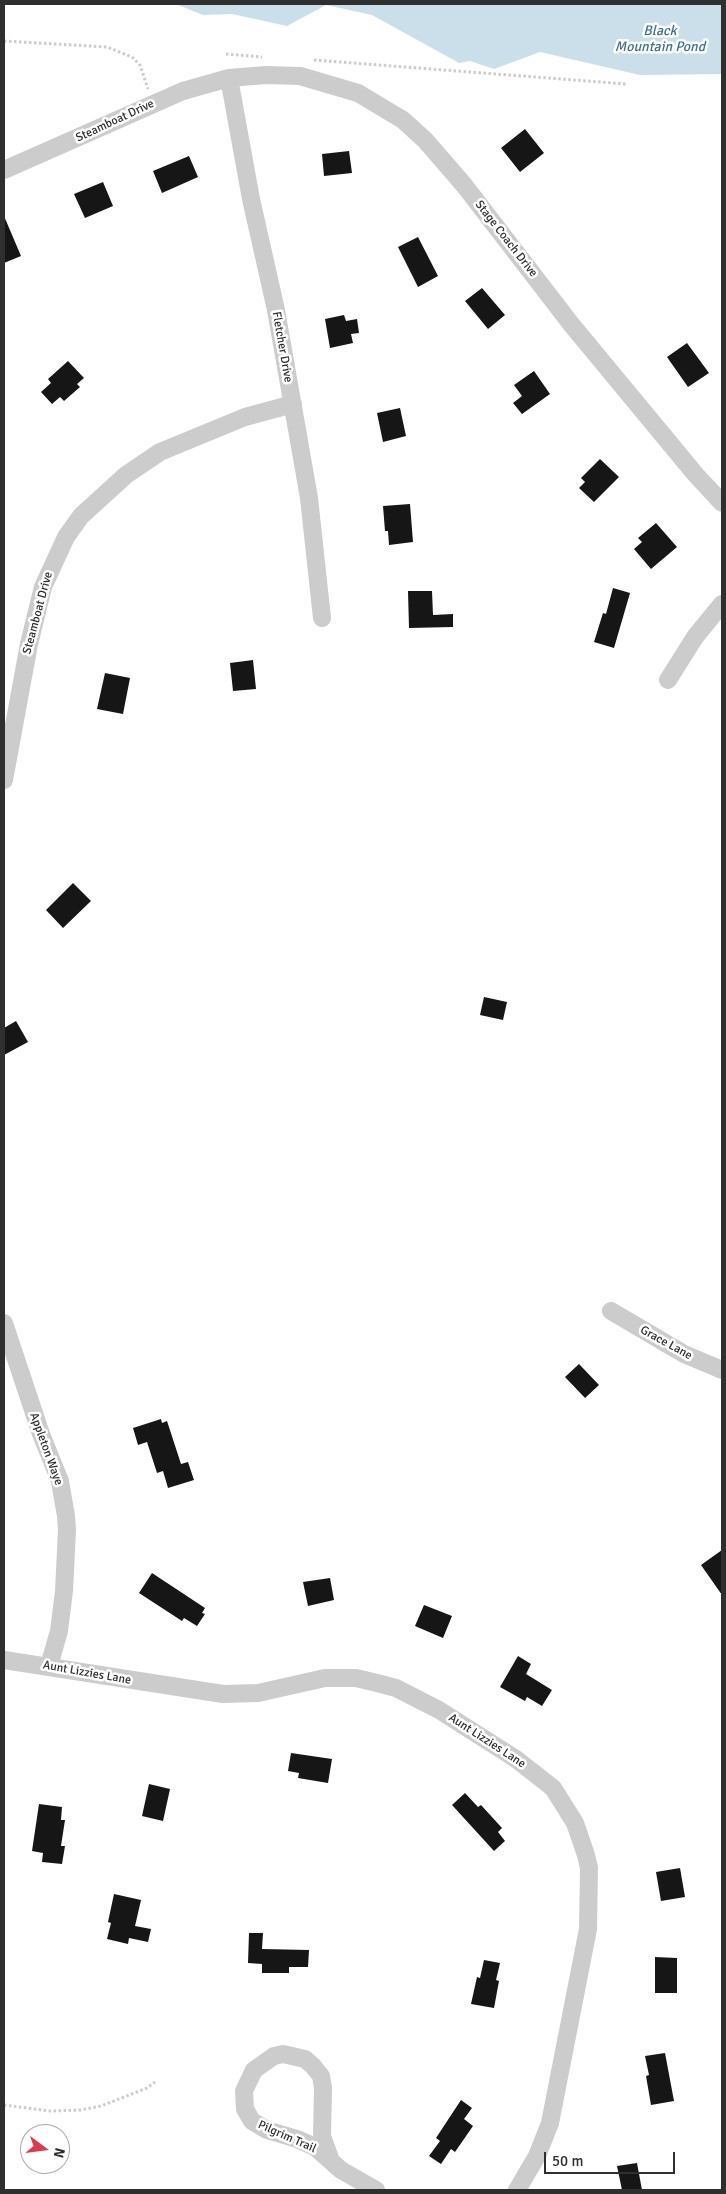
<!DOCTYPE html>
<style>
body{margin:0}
#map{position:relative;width:726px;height:2194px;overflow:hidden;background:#fff;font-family:Signika,sans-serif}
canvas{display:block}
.frame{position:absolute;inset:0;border:5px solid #2f2f2f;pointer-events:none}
.north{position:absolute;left:20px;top:2124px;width:50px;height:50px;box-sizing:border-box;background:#fff;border:1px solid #acacac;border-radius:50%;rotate:105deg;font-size:14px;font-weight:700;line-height:20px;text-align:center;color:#2f2f2f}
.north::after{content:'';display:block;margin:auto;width:18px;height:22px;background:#dc3a4d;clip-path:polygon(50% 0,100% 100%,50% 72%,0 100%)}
.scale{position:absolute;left:544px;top:2152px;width:131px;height:22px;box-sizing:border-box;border:2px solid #2f2f2f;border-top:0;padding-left:6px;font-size:15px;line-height:18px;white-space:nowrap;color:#2f2f2f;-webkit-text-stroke:4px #fff;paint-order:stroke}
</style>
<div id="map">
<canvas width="726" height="2194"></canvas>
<div class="frame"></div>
<div class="north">N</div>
<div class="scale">50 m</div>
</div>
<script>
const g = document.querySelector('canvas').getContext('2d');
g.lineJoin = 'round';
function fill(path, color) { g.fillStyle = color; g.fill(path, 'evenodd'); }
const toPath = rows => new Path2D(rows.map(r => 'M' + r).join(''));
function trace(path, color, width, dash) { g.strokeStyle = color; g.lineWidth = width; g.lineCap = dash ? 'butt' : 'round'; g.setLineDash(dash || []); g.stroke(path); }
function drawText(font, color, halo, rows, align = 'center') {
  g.font = font + ' Signika,sans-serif'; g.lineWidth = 5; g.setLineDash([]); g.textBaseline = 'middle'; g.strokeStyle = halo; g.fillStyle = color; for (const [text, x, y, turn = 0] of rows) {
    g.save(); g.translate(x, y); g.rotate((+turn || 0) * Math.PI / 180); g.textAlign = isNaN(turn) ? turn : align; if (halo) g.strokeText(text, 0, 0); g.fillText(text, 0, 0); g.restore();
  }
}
const water = toPath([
 [176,4,722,4,722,74,640,75,540,52,494,69,470,61,459,63,372,15,326,5,287,26,232,14,203,15]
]);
const building = toPath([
 [525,129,544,153,520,172,501,148],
 [349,151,352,173,324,176,322,154],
 [189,156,198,177,162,193,153,171],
 [103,182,113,206,85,218,74,194],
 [4,216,21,256,4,263],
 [418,237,438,276,418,287,398,247],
 [482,288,505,315,488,329,465,301],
 [344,315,346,321,357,319,359,333,351,334,353,343,330,348,325,319],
 [687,343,709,373,688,387,667,357],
 [68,361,84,378,77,384,80,387,64,401,60,397,52,404,41,392,51,383,48,379],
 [534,371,550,394,522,414,513,403,522,396,514,385],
 [400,408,406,436,383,442,377,413],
 [600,459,619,477,594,502,579,488,585,482,581,478],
 [410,504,413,542,389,545,388,531,385,531,383,506],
 [656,523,677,547,651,569,634,549,642,542,638,538],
 [613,588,630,593,614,648,594,642,603,613,606,614],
 [408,591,432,591,433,615,453,614,453,627,409,628],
 [253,660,256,689,233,691,230,663],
 [105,673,130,678,123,714,97,709],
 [73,883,91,901,63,928,46,910],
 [484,997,507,1002,503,1020,480,1015],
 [16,1021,28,1042,4,1055,4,1028],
 [579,1364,599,1385,585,1398,565,1377],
 [161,1419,162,1423,167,1421,181,1464,188,1462,194,1480,168,1488,163,1471,157,1473,147,1442,138,1445,133,1428],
 [722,1550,722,1595,701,1565],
 [152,1573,205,1608,202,1613,205,1614,197,1626,184,1618,182,1621,139,1593],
 [330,1578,334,1600,308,1606,303,1582],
 [424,1605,452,1616,443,1638,415,1626],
 [518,1656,531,1664,526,1674,552,1690,542,1706,527,1697,525,1701,500,1687],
 [291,1753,332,1759,328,1783,298,1778,299,1773,288,1771],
 [149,1784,170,1789,163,1821,142,1816],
 [465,1793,478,1807,481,1805,502,1828,498,1832,505,1841,494,1851,452,1805],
 [39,1804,62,1807,61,1820,65,1820,61,1846,65,1846,62,1864,42,1862,43,1853,32,1851],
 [680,1868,685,1897,661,1901,656,1872],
 [114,1894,141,1900,135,1926,151,1929,148,1942,129,1938,128,1944,107,1939,111,1923,108,1922],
 [249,1933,263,1933,262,1949,309,1950,308,1967,289,1967,289,1973,262,1973,262,1964,248,1963],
 [655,1957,677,1958,677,1993,655,1993],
 [484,1960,500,1963,496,1980,499,1981,494,2008,471,2004,477,1977,480,1978],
 [665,2053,674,2101,651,2105,646,2076,649,2075,645,2056],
 [461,2100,472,2108,464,2119,473,2126,455,2152,451,2149,441,2164,429,2156,440,2141,436,2138],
 [637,2163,642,2190,622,2190,617,2166]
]);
const path = toPath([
 [4,41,107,47,132,57,140,65,148,89],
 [226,54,262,57],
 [314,60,626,84],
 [4,2105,50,2111,80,2110,101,2106,147,2088,155,2082]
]);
const street = toPath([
 [229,78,251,199,276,310,309,498,322,618],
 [4,170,183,91,229,78,266,75,300,76,358,93,403,120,425,140,464,185,571,324,696,475,722,503],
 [668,680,695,637,722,604],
 [4,780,29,644,43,587,66,537,81,516,126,475,160,452,245,417,293,404],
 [611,1311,684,1354,722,1370],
 [4,1323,41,1434,60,1481,66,1516,67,1530,64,1591,59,1631,49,1666],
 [4,1660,223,1694,258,1693,325,1678,356,1678,377,1683,396,1688,439,1710,516,1759,553,1788,575,1823,586,1855,589,1868,588,1929,550,2123,537,2156,517,2190],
 [331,2161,322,2136,323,2088,321,2076,313,2066,305,2059,283,2054,274,2056,254,2070,244,2091,245,2109,252,2121,267,2130,297,2139,315,2147,341,2170,376,2190]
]);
const streetNames = [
 ["Steamboat Drive",115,121,-25],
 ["Stage Coach Drive",506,239,52],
 ["Fletcher Drive",282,347,80],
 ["Steamboat Drive",38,613,-75],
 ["Grace Lane",666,1343,29],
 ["Appleton Waye",46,1449,70],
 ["Aunt Lizzies Lane",87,1673,10],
 ["Aunt Lizzies Lane",487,1741,33],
 ["Pilgrim Trail",287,2137,24]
];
const waterNames = [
 ["Black",660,31],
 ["Mountain Pond",660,47]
];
fill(water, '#cadfea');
fill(building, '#161616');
trace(path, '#ccc', 3, [2.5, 2.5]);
trace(street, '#ccc', 18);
drawText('12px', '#2f2f2f', '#fff', streetNames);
drawText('italic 14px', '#41728d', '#fff', waterNames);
</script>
